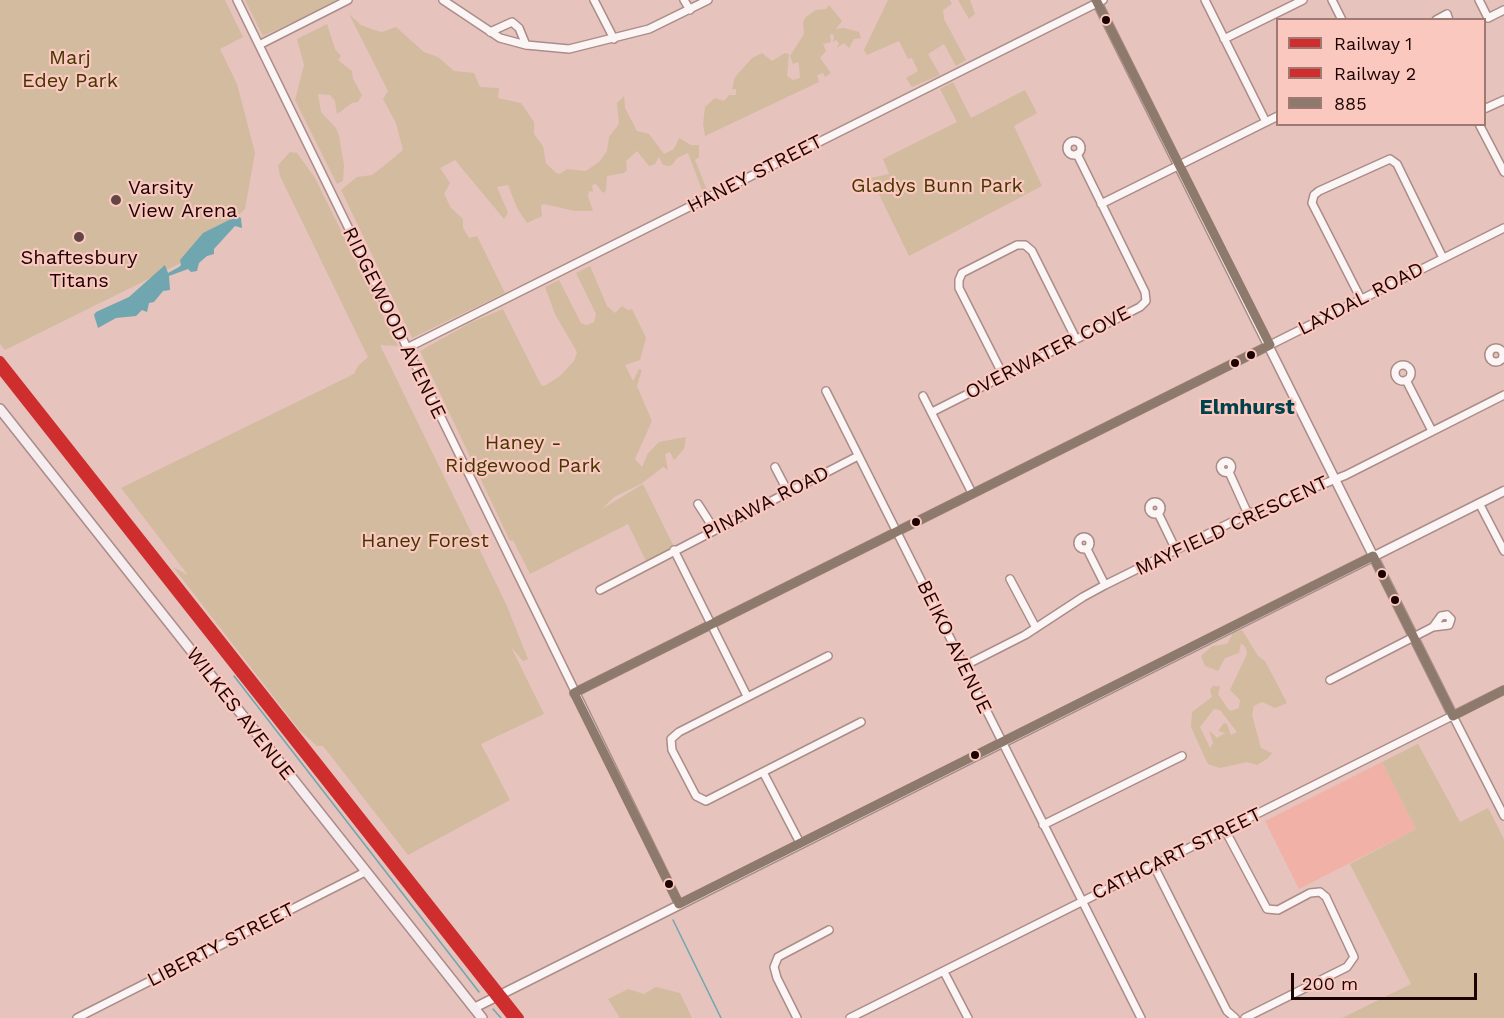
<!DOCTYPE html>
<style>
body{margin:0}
#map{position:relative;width:1504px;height:1018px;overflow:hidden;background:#e6c3bc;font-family:"Work Sans",sans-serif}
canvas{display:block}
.legend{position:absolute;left:1276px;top:18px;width:210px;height:108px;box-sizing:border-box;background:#fac8bf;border:2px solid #a17973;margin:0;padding:8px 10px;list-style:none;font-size:18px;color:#1c0302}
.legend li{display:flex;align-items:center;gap:12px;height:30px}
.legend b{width:30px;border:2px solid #a17973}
.scale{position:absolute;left:1291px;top:973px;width:186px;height:27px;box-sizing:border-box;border:3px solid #1c0302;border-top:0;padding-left:8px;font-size:18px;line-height:21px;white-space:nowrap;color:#1c0302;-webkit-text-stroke:4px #fac8bf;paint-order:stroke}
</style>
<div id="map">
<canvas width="1504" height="1018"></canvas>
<ul class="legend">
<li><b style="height:8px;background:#cf2e2f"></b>Railway 1</li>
<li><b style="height:8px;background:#cf2e2f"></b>Railway 2</li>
<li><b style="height:8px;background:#8e7a6d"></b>885</li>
</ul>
<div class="scale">200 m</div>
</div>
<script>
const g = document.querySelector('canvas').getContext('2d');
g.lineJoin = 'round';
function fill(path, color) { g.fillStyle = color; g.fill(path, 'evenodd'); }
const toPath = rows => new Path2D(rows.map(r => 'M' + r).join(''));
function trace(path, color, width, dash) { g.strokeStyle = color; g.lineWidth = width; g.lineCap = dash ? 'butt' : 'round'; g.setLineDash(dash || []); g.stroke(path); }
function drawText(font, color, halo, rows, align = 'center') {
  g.font = font + ' "Work Sans",sans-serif'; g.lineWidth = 4.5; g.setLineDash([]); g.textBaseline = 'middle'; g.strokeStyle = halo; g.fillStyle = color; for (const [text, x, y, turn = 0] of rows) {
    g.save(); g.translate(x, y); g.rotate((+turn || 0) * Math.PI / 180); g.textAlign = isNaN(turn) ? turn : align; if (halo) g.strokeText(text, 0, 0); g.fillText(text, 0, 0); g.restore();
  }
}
const built = toPath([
 [1382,762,1416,829,1299,889,1265,821]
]);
const green = toPath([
 [0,0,225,0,243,37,220,49,237,84,255,153,245,209,193,257,5,350,0,344],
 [245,0,336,0,335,3,263,36],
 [888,0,950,0,952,4,943,10,944,19,966,60,956,66,944,44,928,54,940,75,912,87,906,78,918,71,912,58,908,59,899,41,867,55,864,50],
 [958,0,970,0,975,14,969,19],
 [829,5,842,21,836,29,844,28,859,32,861,38,854,39,849,48,844,43,837,48,839,43,836,40,833,42,834,35,830,34,831,42,823,44,826,51,820,58,831,73,825,77,823,73,817,75,819,82,705,136,703,124,705,107,715,98,724,101,729,95,736,95,736,89,732,89,735,77,752,58,762,53,772,61,785,53,789,54,787,76,793,80,800,78,799,65,798,62,793,64,790,56,804,34,803,22,806,17,816,10,826,9],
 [349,14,361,25,374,30,382,32,396,27,424,52,438,57,454,71,474,73,480,87,499,88,498,98,521,103,534,122,534,134,543,146,546,163,556,173,560,174,567,169,586,171,600,161,607,151,609,137,619,124,617,103,624,96,625,108,637,131,649,134,664,154,674,149,679,138,691,145,699,145,699,157,695,160,707,190,702,190,688,153,677,158,673,164,669,166,663,165,659,157,655,164,649,166,637,151,626,161,627,170,624,173,607,176,606,191,603,193,596,184,592,185,593,192,589,191,588,196,593,211,575,211,544,204,541,205,542,216,527,223,517,208,508,185,497,187,508,213,504,219,455,160,440,168,450,183,444,194,451,208,463,219,463,228,469,238,477,236,505,293,412,338,341,190,357,177,372,175,380,169,403,150,396,123,383,99,388,91],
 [327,24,335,49,341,56,338,60,352,71,353,79,362,95,358,102,352,103,337,114,335,101,330,95,318,94,321,112,336,128,339,136,344,165,343,181,337,184,295,100,304,65,297,39],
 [953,82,971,118,1025,90,1037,113,1014,126,1042,186,909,256,871,178,889,174,883,159,957,122,940,89],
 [290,152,297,153,315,178,398,346,380,345,506,604,528,659,523,661,511,647,544,714,481,744,510,800,408,855,323,746,317,746,300,731,173,567,188,575,121,488,354,374,358,366,368,357,280,176,278,165],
 [590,266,607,306,615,313,622,306,628,310,632,309,646,338,640,360,625,365,633,381,639,369,642,370,637,386,652,421,635,459,642,467,648,453,659,442,686,437,684,449,674,460,670,452,665,454,668,470,663,467,641,484,614,497,602,509,643,484,674,547,646,561,628,524,530,574,513,540,510,541,420,351,472,322,503,309,539,381,542,386,546,385,560,376,574,361,577,352,555,314,545,287,559,280,581,323,587,325,594,322,596,314,576,273],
 [1242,630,1258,656,1265,661,1287,703,1275,708,1262,702,1254,706,1252,715,1261,748,1272,753,1267,759,1257,765,1247,762,1220,768,1208,764,1205,758,1191,727,1192,712,1212,697,1210,690,1213,686,1220,686,1218,694,1228,709,1231,711,1239,708,1240,700,1230,690,1247,654,1246,648,1241,643,1239,653,1225,658,1218,671,1205,666,1201,656,1212,646,1227,644,1233,633],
 [1214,709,1220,710,1237,732,1231,735,1227,724,1224,723,1218,731,1225,733,1217,738,1209,730,1213,743,1210,748,1200,727],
 [1418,744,1460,822,1488,808,1504,839,1504,1018,1342,1018,1411,984,1350,864,1416,829,1382,762],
 [656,987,680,993,692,1018,620,1018,608,999,628,989,644,994]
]);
const water = toPath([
 [237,216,241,218,242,228,235,226,214,249,214,254,207,256,199,263,197,271,191,272,188,269,169,276,170,290,163,291,154,302,149,303,147,312,142,310,136,316,116,318,98,328,94,315,96,312,129,297,165,265,168,273,179,267,181,265,180,260,203,233]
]);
const stream = toPath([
 [234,676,479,992],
 [673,920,721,1018],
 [493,1009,501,1018]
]);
const minor = toPath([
 [237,0,679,904],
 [443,0,500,38,526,45,569,49,649,29,708,0],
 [594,0,614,39],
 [684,0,690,10],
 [1205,0,1266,122],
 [1332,0,1342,20],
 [1479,0,1488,18,1504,10],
 [1436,20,1447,14,1449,20],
 [490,32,512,22,519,28,526,45],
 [1224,39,1303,0],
 [259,45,348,0],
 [1484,109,1504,100],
 [1479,124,1504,172],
 '1067 148a7 7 0 1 1 14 0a7 7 0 1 1-14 0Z',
 [1101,204,1278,116],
 [1361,299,1312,203,1314,195,1319,191,1390,159,1397,164,1443,258],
 [407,348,1103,0],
 '1489 355a7 7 0 1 1 14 0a7 7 0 1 1-14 0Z',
 '1395 373a8 8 0 1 1 16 0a8 8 0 1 1-16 0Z',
 [1003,375,959,288,959,280,962,273,1017,245,1025,245,1032,251,1076,339],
 [1406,380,1432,431],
 [826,391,1141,1018],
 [923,396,972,493],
 [932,412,1140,307,1146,301,1145,292,1077,154],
 '1220.5 467a5.5 5.5 0 1 1 11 0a5.5 5.5 0 1 1-11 0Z',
 [775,467,788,492],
 [1229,472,1248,514],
 '1149 508a6 6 0 1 1 12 0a6 6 0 1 1-12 0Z',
 [1479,503,1504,551],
 [698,504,714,529],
 [1158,513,1176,550],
 '1078 543a6 6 0 1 1 12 0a6 6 0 1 1-12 0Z',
 [1087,549,1105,585],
 [674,550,747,696],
 [1010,579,1036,628],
 [600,590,858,456],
 [1447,615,1451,619,1449,625,1433,627,1441,616,1447,615],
 [828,656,679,732,671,739,672,750,696,796,706,801,861,722],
 [964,666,1025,635,1083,597,1105,585,1248,514,1346,475,1504,395],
 [1330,680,1433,627],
 [574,693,1504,228],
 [1453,716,1504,816],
 [763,772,800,843],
 [1043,825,1182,756],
 [1225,830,1267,909,1278,910,1310,893,1320,892,1326,897,1354,957,1347,967,1245,1018],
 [1154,866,1227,1011,1235,1018],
 [944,972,968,1018],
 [77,1018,365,872],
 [797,1018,777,978,774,967,778,957,829,930],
 [850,1018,1504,690]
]);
const tertiary = toPath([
 [1096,0,1453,716],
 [474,1008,1504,491]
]);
const secondary = toPath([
 [0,409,482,1018]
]);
const bus1 = toPath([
 [1096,0,1270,345],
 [1373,556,1453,716],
 [574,693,1270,345],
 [574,693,679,904],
 [1453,716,1504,690],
 [679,904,1373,556]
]);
const rail1 = toPath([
 [0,361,519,1018]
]);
const rail2 = toPath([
 [0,368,513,1018]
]);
const markers = [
 [1106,20,5,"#1c0302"],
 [116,200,6,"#634643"],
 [79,237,6,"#634643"],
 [1251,355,5,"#1c0302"],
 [1235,363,5,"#1c0302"],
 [916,522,5,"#1c0302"],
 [1382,574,5,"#1c0302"],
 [1395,600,5,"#1c0302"],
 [975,755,5,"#1c0302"],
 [669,884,5,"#1c0302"]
];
const parkNames = [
 ["Marj",70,58],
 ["Edey Park",70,81],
 ["Gladys Bunn Park",937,186],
 ["Haney -",523,443],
 ["Ridgewood Park",523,466],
 ["Haney Forest",425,541]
];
const streetNames = [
 ["HANEY STREET",755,174,-27],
 ["LAXDAL ROAD",1361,299,-27],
 ["RIDGEWOOD AVENUE",394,323,64],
 ["OVERWATER COVE",1048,353,-27],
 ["PINAWA ROAD",766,503,-27],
 ["MAYFIELD CRESCENT",1232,526,-25],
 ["BEIKO AVENUE",954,647,64],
 ["WILKES AVENUE",240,714,52],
 ["CATHCART STREET",1177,854,-26],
 ["LIBERTY STREET",221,945,-27]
];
const poiNames = [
 ["Varsity",128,188],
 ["View Arena",128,211],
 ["Shaftesbury",79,258,"center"],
 ["Titans",79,281,"center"]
];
const neighbourhoodNames = [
 ["Elmhurst",1247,408]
];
fill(built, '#f2b1a6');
fill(green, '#d3bba0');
fill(water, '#70a6af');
trace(stream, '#70a6af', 1.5);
trace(minor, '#aa8d88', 10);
trace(tertiary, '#aa8d88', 11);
trace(secondary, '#aa8d88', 12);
trace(minor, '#fbf6f5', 7);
trace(tertiary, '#fbf6f5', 8);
trace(secondary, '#f5edef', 9);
trace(bus1, '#8e7a6d', 9);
trace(rail1, '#cf2e2f', 10);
trace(rail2, '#cf2e2f', 10);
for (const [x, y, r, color] of markers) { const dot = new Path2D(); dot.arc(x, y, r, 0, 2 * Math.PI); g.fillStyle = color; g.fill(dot); trace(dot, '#fac8bf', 2); }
drawText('20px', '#453500', '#fac8bf', parkNames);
drawText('20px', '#1c0302', '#fac8bf', streetNames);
drawText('20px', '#1c0302', '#fac8bf', poiNames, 'left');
drawText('bold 21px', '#00424b', '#fac8bf', neighbourhoodNames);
</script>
